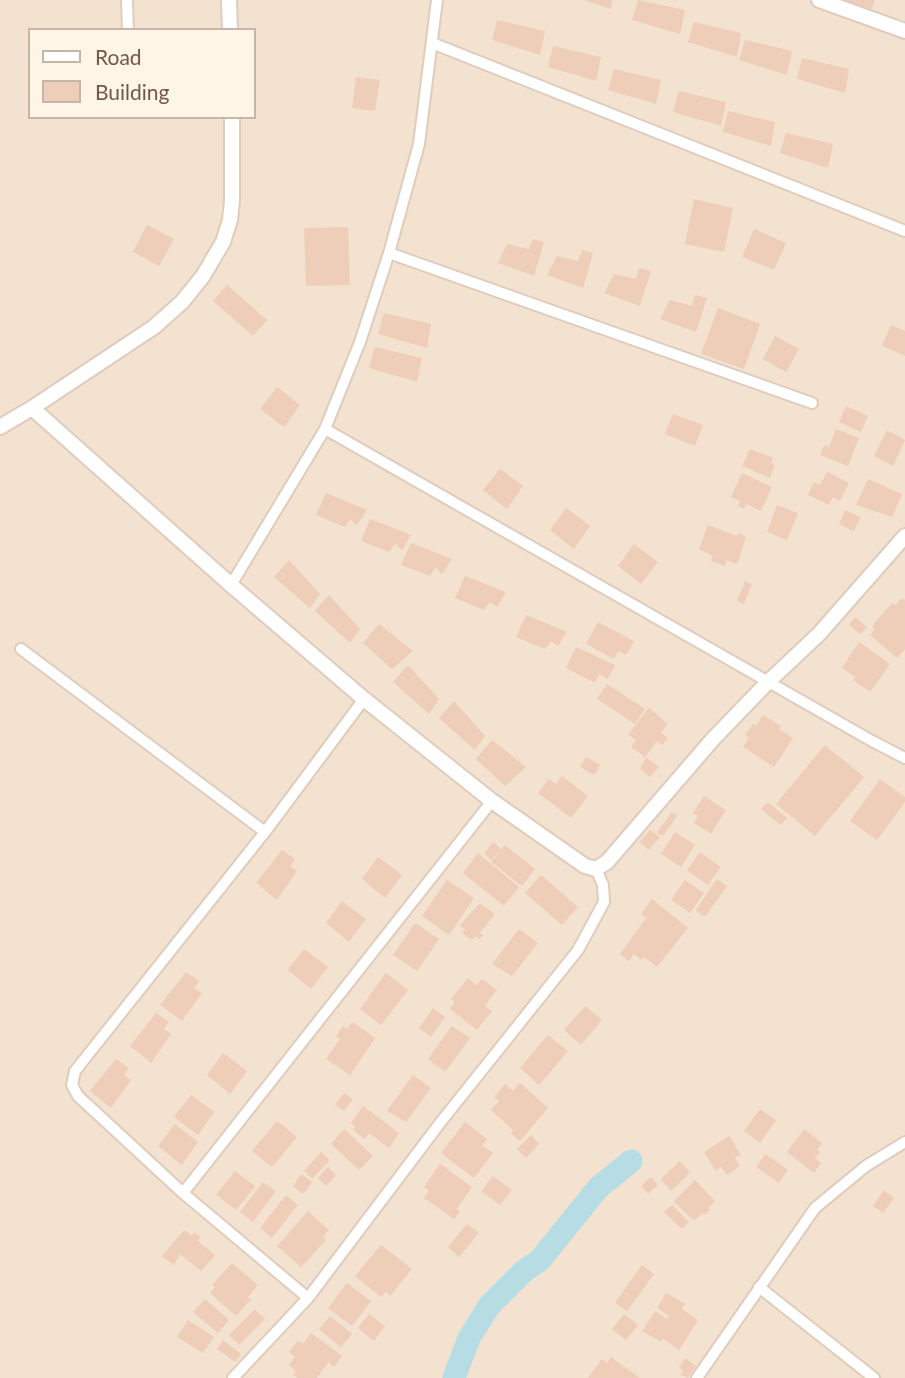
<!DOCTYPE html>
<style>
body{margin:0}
#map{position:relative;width:905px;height:1378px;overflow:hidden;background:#fbf0e0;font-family:Lato,sans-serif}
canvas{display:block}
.legend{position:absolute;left:28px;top:28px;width:228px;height:91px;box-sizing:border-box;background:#fef5e6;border:2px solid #c6b6a7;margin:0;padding:9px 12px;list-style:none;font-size:21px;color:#715749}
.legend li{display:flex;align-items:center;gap:14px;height:35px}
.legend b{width:35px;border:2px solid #c6b6a7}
</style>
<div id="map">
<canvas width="905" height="1378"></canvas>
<ul class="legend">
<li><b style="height:9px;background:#fff"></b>Road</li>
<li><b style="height:19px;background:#efceb9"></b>Building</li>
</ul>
</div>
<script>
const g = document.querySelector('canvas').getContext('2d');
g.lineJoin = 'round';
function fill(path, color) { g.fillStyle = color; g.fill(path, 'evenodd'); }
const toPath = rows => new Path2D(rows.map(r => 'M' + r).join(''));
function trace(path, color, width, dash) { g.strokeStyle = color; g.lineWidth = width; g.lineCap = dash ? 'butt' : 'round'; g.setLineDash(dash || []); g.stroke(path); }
const residential = toPath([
 [0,0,905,0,905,1378,0,1378],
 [30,30,254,30,254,117,30,117]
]);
const river = toPath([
 [454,1378,469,1338,489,1306,524,1271,540,1260,598,1188,631,1161]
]);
const building = toPath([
 [584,0,612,0,611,9],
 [638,0,685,10,680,34,632,20],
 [839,0,875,0,872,9],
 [497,20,545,31,540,55,492,40],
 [694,22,741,33,737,57,688,42],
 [745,40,792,51,787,75,739,60],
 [553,46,601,57,596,81,548,67],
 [802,58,849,69,845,93,797,79],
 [614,69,661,80,656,104,608,90],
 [356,77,380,80,375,111,352,108],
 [679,91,726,102,721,126,673,112],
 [728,111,775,122,771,146,723,132],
 [786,133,833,144,828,168,780,153],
 [694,199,733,208,724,252,685,244],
 [147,225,174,239,159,266,133,252],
 [348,227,350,285,306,286,304,228],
 [754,229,786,243,774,270,742,257],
 [533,239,544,242,534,276,498,263,507,244,529,249],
 [582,250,593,253,583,288,547,275,557,256,578,261],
 [639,268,651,271,640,306,604,293,614,274,636,279],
 [227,285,267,320,253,336,213,301],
 [695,295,707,298,696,332,660,319,670,300,692,306],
 [718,308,760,324,744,369,701,354],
 [384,313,431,324,427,348,378,334],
 [891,325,905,331,905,356,882,346],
 [775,336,799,349,786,372,763,359],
 [375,347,422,358,417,382,369,368],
 [277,387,300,405,284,427,260,409],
 [846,406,868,416,861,432,839,422],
 [673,414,703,425,695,446,665,434],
 [836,429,859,438,848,466,820,455,824,445,829,447],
 [887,430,905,440,893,466,874,456],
 [750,449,773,458,771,463,775,465,770,478,742,466],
 [500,469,523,486,507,509,483,490],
 [827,472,849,483,840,501,833,497,829,505,808,495,814,482,820,485],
 [742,473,772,487,761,511,746,504,744,509,738,506,740,501,731,497],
 [868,479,902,494,892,517,856,505],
 [326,493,367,510,357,525,350,519,345,527,316,515],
 [777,505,798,513,787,540,767,532],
 [566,508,590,526,574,549,550,530],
 [845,510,861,517,854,531,839,524],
 [370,519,411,535,402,550,395,544,389,552,361,541],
 [708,525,737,536,738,533,746,537,737,564,727,560,725,566,711,561,713,556,699,549],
 [411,543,452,559,442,574,435,568,430,576,401,565],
 [634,544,658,562,641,584,618,566],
 [289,560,320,594,310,608,274,577],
 [465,576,506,592,497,607,490,602,484,610,455,598],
 [745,581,752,584,744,604,737,601],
 [329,595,360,629,350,643,315,611],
 [902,598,905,600,905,649,897,658,870,635,875,629,872,626,892,603,896,605],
 [526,615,567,632,558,646,551,641,545,649,516,637],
 [855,617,867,627,860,634,849,625],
 [598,622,634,641,626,655,618,651,614,659,586,644],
 [379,624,413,651,392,669,363,643],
 [859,642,890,664,870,692,853,680,855,677,842,668],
 [576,647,615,665,608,679,599,674,595,683,566,668],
 [408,665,439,699,429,714,393,682],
 [607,684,645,709,635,724,597,699],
 [454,701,485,736,475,750,439,718],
 [649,708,668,724,661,733,668,738,662,745,657,741,645,757,631,747,636,740,628,735],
 [763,715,781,726,779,729,793,738,774,767,743,747,749,738,745,735,753,724,756,726],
 [492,740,526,767,505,786,476,759],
 [825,745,864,777,815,836,776,804],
 [586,757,600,765,594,775,580,767],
 [646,757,659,767,650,777,640,769],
 [562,776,588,796,571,818,538,793,549,779,556,784],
 [880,779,905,797,905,802,877,840,850,821],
 [704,796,726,810,711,834,694,823,698,816,693,813],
 [768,802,787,818,781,825,761,809],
 [672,812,677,816,663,836,657,833],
 [650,830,660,837,649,850,640,842],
 [675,832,695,845,681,867,661,854],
 [493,842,501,849,491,860,484,854],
 [505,845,535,869,522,886,491,862],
 [282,850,295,859,290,866,297,871,277,900,256,883],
 [700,852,721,867,708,885,687,870],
 [478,853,519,887,504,906,463,873],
 [378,857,402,875,385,898,362,879],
 [541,875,578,907,562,925,525,893],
 [717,879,727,886,705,917,696,910],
 [447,880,474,898,449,935,422,916],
 [685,880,704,893,690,913,671,900],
 [652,899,688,928,657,967,644,957,641,960,634,954,629,961,620,954,646,918,641,914],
 [342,901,366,919,349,942,326,923],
 [480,903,495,914,480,933,483,935,480,939,475,936,472,940,462,933,465,929,460,925],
 [415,923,439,939,417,971,393,955],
 [519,929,538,943,512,976,492,964],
 [304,949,328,967,311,989,288,970],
 [186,972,199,981,194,988,202,993,182,1021,160,1005],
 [386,973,408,990,381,1025,360,1009],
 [468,978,477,985,482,979,497,990,485,1006,492,1011,477,1030,450,1009,455,1002,451,999],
 [585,1006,602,1020,581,1045,564,1030],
 [433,1008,445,1017,431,1037,419,1028],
 [156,1013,169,1022,164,1029,171,1034,151,1063,130,1046],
 [352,1022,375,1038,350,1075,326,1059,340,1039,336,1036,343,1026,347,1029],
 [452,1026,470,1038,445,1072,428,1059],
 [548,1035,568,1051,539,1085,520,1068],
 [223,1053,247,1071,230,1094,207,1075],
 [116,1059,129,1068,124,1075,131,1080,111,1108,90,1091],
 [413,1075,431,1088,406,1122,387,1111],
 [520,1083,548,1108,520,1141,511,1133,513,1130,491,1110,499,1101,494,1097,505,1084,513,1091],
 [344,1093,353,1099,344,1111,335,1105],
 [191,1095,214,1112,198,1135,174,1117],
 [363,1106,399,1133,389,1148,369,1133,365,1139,353,1130,355,1127,351,1123],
 [760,1109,776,1120,760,1143,744,1131],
 [277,1121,297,1137,272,1167,252,1151],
 [465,1122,487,1139,482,1145,493,1153,474,1178,441,1153],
 [175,1124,198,1142,182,1165,158,1146],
 [344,1129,373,1156,359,1170,331,1144],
 [804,1129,822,1143,817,1150,820,1152,815,1158,821,1163,814,1173,787,1152],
 [531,1135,539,1144,526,1158,517,1149],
 [729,1136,741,1155,735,1158,740,1166,727,1175,721,1167,716,1171,704,1152],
 [321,1152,330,1160,312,1179,304,1171],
 [765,1154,788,1170,779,1183,756,1167],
 [680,1161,690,1173,671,1191,661,1179],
 [440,1164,472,1187,457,1209,460,1211,454,1219,424,1198,429,1191,424,1187],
 [328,1167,336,1175,326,1186,318,1178],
 [235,1171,255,1186,236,1210,216,1195],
 [301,1174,312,1182,303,1194,293,1186],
 [493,1176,512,1190,500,1205,481,1191],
 [651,1177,658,1185,648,1194,641,1186],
 [695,1180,715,1201,708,1208,710,1210,705,1215,702,1213,694,1221,674,1201],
 [263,1182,276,1191,253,1222,240,1212],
 [884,1190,894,1198,883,1213,873,1206],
 [286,1195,298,1205,272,1238,260,1228],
 [672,1205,689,1222,682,1229,664,1212],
 [308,1211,329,1230,323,1237,326,1240,301,1267,277,1246],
 [467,1224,479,1233,459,1257,448,1247],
 [184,1230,192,1236,194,1232,201,1237,198,1241,215,1255,201,1271,180,1254,174,1265,162,1256],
 [381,1245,412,1269,390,1296,386,1292,381,1297,355,1276],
 [232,1263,258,1285,248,1297,251,1299,236,1316,210,1293,215,1287,212,1285],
 [642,1265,654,1274,627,1311,615,1303],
 [347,1283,371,1301,352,1326,328,1308],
 [666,1293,685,1304,682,1309,698,1320,679,1350,663,1339,661,1342,642,1331,655,1311,667,1319,669,1316,657,1308],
 [205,1299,229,1320,218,1333,193,1312],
 [255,1309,265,1319,239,1345,229,1335],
 [369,1314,385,1326,374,1341,358,1328],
 [624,1314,638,1325,626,1340,612,1329],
 [330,1316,352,1334,341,1347,319,1329],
 [188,1320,214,1337,203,1353,177,1337],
 [311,1333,342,1356,334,1367,328,1362,317,1378,298,1378,293,1375,296,1371,289,1365,295,1357,289,1352,298,1341,303,1344],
 [223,1340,241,1354,235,1362,217,1349],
 [611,1357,640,1378,588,1378,602,1359,607,1363],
 [685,1358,696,1366,688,1378,681,1375,683,1371,679,1368]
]);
const minor = toPath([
 [127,0,128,30],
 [432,43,905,231],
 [389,253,812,403],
 [325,429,872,741,905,758],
 [231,585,325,429,360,342,389,253,419,144,437,0],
 [21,649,265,832],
 [183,1193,492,801],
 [759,1287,874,1378],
 [308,1298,183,1193,78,1096,72,1085,75,1071,265,832,364,699],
 [233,1378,308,1298,440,1123,578,950,604,902,603,885,596,869],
 [697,1378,815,1208,866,1166,905,1142]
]);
const tertiary = toPath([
 [229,0,230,30],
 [819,0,905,31],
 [32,408,231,585,364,699,492,801,585,866,596,869,607,862,713,739,768,682,819,634,905,536],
 [0,427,32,408,154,327,182,302,203,276,223,242,230,220,232,201,232,117]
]);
fill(residential, '#f2e2cf');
trace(river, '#b6dde3', 23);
fill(building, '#efceb9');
trace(minor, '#deccbd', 14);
trace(tertiary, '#deccbd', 18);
trace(minor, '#fff', 10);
trace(tertiary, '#fff', 14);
</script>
